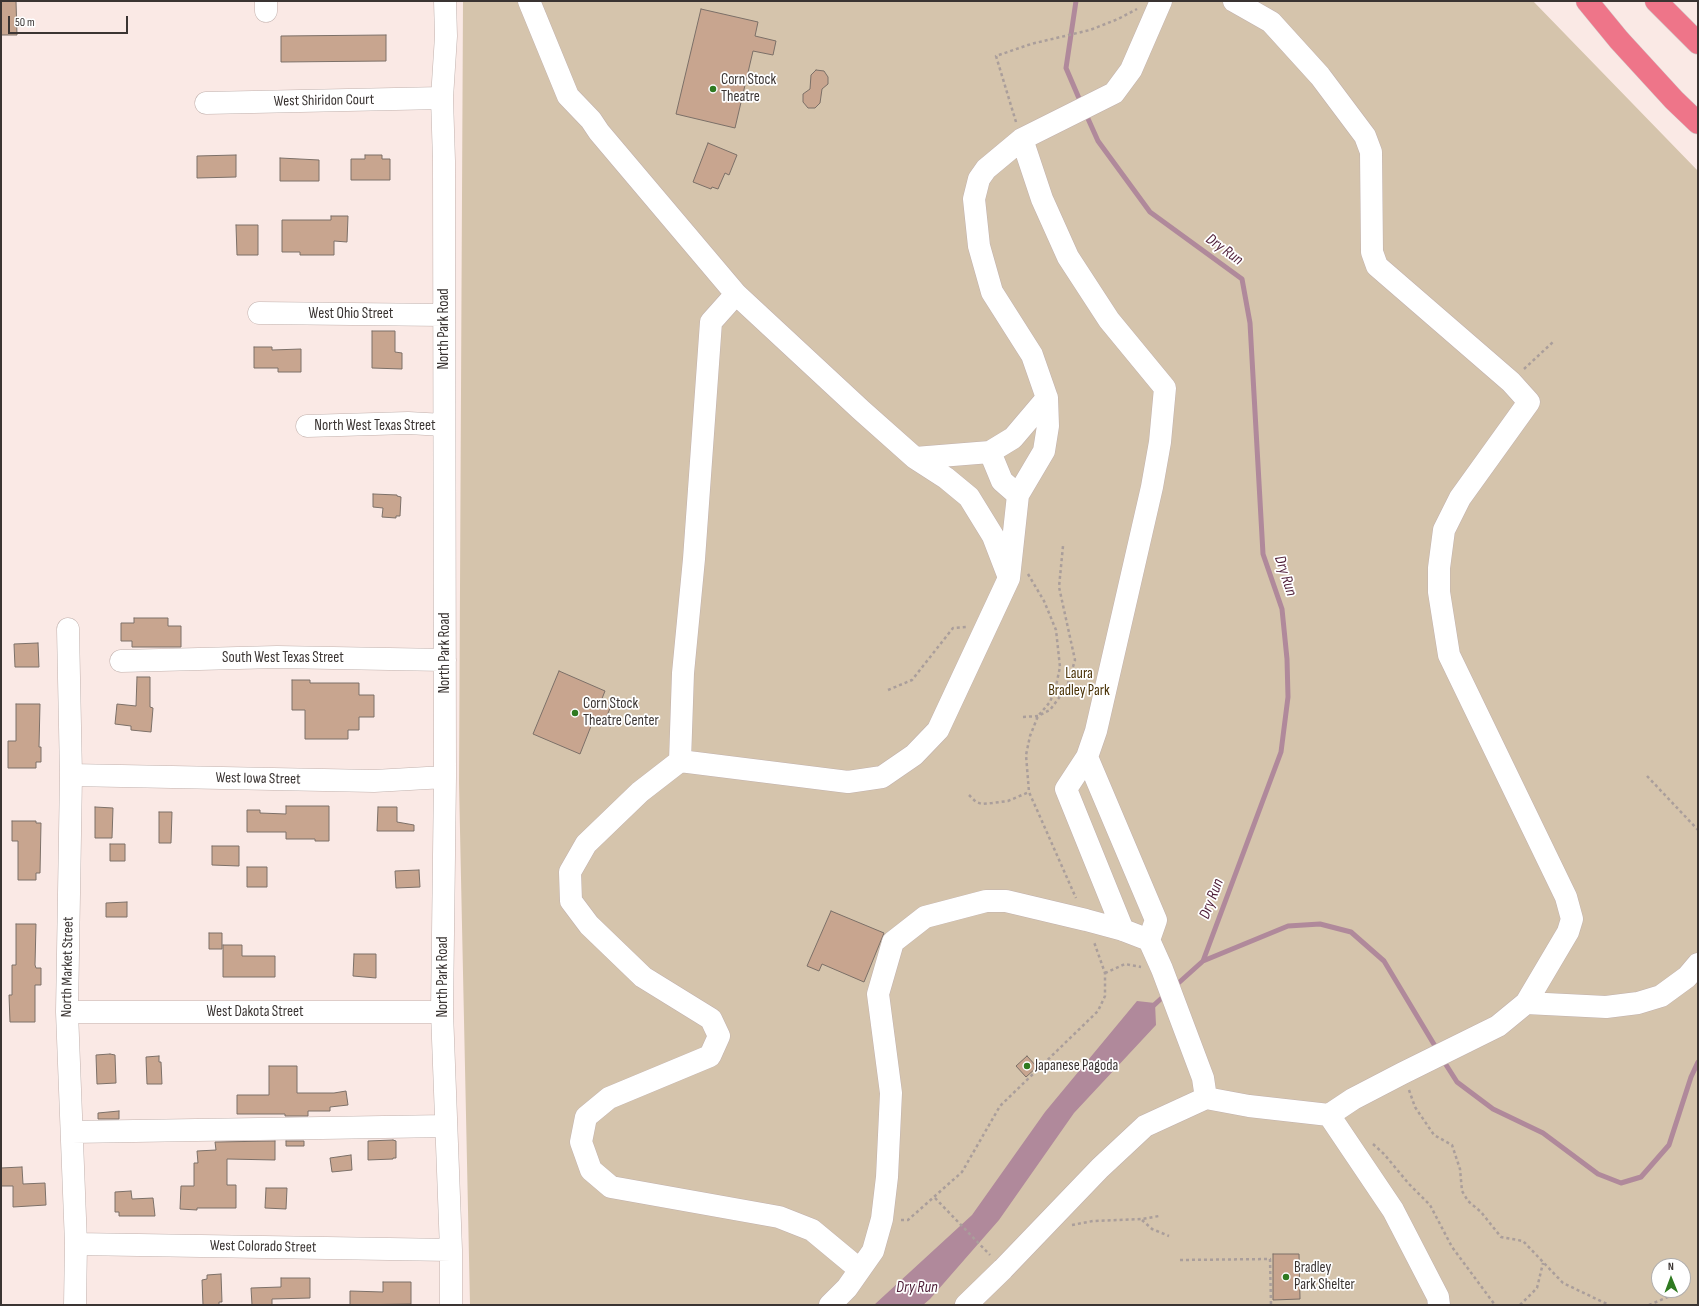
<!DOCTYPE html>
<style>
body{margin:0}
#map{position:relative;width:1699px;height:1306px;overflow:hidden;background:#fae9e5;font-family:"Sofia Sans Condensed",sans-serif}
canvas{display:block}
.frame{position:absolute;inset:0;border:2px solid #3a3432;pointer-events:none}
.north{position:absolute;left:1651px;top:1258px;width:40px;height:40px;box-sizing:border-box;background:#fff;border:1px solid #b0aead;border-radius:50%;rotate:359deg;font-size:11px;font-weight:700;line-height:16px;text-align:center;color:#3a3432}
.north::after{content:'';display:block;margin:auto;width:14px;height:18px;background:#2f7a21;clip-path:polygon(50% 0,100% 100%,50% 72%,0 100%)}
.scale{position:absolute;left:8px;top:16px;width:120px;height:18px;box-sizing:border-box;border:2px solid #3a3432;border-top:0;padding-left:5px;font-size:12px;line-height:14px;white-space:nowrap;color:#3a3432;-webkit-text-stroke:3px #fff;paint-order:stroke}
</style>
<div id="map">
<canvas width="1699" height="1306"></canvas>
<div class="frame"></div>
<div class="north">N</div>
<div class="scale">50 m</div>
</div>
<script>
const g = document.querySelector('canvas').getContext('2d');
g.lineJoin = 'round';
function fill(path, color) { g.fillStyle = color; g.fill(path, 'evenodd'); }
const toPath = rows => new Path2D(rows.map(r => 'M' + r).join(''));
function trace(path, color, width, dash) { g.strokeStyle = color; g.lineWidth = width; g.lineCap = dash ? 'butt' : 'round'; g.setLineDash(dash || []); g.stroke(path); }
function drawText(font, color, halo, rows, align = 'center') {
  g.font = font + ' "Sofia Sans Condensed",sans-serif'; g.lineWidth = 3.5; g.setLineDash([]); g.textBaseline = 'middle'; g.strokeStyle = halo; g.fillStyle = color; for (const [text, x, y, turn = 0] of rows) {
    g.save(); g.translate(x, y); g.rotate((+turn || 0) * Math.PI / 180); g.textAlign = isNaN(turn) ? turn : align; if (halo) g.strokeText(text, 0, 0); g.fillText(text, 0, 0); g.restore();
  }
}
const green = toPath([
 [463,1,1533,1,1698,171,1698,1305,470,1305,459,783],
 [1659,1266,1683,1266,1683,1290,1659,1290]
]);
const water = toPath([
 [1137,1001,1155,1003,1156,1025,1074,1113,999,1220,930,1299,923,1305,874,1305,972,1215,1045,1112]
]);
const stream = toPath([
 [1076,1,1066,68,1081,103],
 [1085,112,1098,141,1150,212,1242,279,1250,323,1263,554,1282,609,1287,659,1288,697,1281,752,1203,961,1174,987],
 [1203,961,1288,926,1320,924,1351,932,1384,961,1438,1051],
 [1152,1007,1166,994],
 [1443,1060,1457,1082,1493,1109,1543,1133,1598,1174,1621,1183,1641,1177,1669,1145,1691,1077,1698,1062]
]);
const building = toPath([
 [1,1,16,1,17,35,1,35,1,1],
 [701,9,758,22,755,36,776,41,773,55,753,51,735,128,676,114,701,9],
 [386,35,386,61,281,62,281,36,386,35],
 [816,70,824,71,828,77,828,84,822,89,820,103,815,108,808,108,803,102,803,94,810,89,811,75,816,70],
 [708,143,737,155,729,175,725,173,718,189,712,187,711,189,693,182,708,143],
 [236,155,236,177,197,178,197,156,236,155],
 [365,155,382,155,382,159,390,159,390,180,351,180,351,159,365,159,365,155],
 [280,158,319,160,319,181,280,181,280,158],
 [331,216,348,216,347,242,334,241,334,255,300,255,300,252,282,252,282,220,331,220,331,216],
 [236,225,258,225,258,255,237,255,236,225],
 [372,331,395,331,395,352,402,353,402,369,372,368,372,331],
 [254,347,272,347,272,350,301,349,301,372,278,372,278,368,254,368,254,347],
 [373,494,397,495,397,496,401,497,400,516,396,516,396,518,382,517,383,508,373,507,373,494],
 [134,618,168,618,168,626,181,626,181,647,132,647,132,641,121,641,121,623,134,623,134,618],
 [38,643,39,667,15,667,14,644,38,643],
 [559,671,605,691,601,701,611,706,603,725,593,721,580,754,533,734,559,671],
 [137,677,150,677,150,707,153,708,151,732,131,730,131,726,115,724,117,704,136,706,137,677],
 [292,680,310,680,310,683,359,683,359,695,374,695,374,717,359,717,359,730,348,730,348,739,305,739,305,710,292,710,292,680],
 [16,704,40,704,39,747,41,747,41,762,36,762,36,768,8,768,8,741,16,741,16,704],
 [286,806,329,806,329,841,315,841,315,839,286,839,286,832,247,832,247,810,260,810,260,813,286,814,286,806],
 [95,807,113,808,112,838,95,838,95,807],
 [378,807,397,807,397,822,414,825,414,831,377,831,378,807],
 [159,812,172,812,171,843,159,843,159,812],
 [12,821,36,821,36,823,41,823,40,873,36,873,36,880,18,880,18,841,12,841,12,821],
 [110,844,125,844,125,861,110,861,110,844],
 [212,846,239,846,239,866,212,865,212,846],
 [247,867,267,867,267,887,247,887,247,867],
 [419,870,420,887,396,888,395,871,419,870],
 [127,902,127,917,106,917,106,903,127,902],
 [831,911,884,933,864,982,822,964,819,971,807,966,831,911],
 [16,924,36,924,35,965,36,968,41,968,41,985,35,985,35,1022,10,1022,9,995,12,995,12,965,16,965,16,924],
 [209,933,222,933,222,949,209,949,209,933],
 [223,945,242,945,242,956,275,956,275,977,223,977,223,945],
 [354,954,376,954,376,978,353,976,354,954],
 [110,1054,115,1055,116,1083,97,1084,96,1055,110,1054],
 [159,1056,159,1062,161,1062,162,1084,147,1084,146,1057,159,1056],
 [1027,1056,1037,1067,1026,1077,1016,1066,1027,1056],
 [269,1066,297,1066,297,1093,334,1093,346,1091,348,1105,330,1107,330,1111,308,1111,308,1116,285,1116,285,1114,237,1114,237,1095,269,1095,269,1066],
 [119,1111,119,1119,98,1119,98,1113,119,1111],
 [393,1140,396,1141,396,1158,393,1158,393,1159,368,1160,368,1141,393,1140],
 [275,1141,275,1160,227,1159,227,1185,236,1185,236,1208,197,1208,197,1210,180,1209,181,1186,194,1186,194,1163,198,1163,197,1151,216,1150,215,1142,275,1141],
 [286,1141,304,1141,304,1146,286,1146,286,1141],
 [351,1155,352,1170,332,1172,330,1158,351,1155],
 [22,1167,23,1184,45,1183,46,1205,13,1207,13,1186,1,1186,1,1168,22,1167],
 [266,1188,287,1188,286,1209,265,1208,266,1188],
 [131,1191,132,1199,153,1198,155,1216,119,1216,119,1212,115,1212,115,1192,131,1191],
 [1273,1254,1299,1254,1300,1299,1273,1300,1273,1254],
 [221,1274,222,1302,219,1302,219,1305,203,1305,202,1280,207,1279,207,1275,221,1274],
 [281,1278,310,1278,310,1298,272,1299,272,1305,252,1305,251,1288,281,1287,281,1278],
 [383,1282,411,1282,411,1304,350,1305,350,1291,383,1292,383,1282]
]);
const path = toPath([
 [1016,122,996,56,1031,44,1090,30,1118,19,1137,9],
 [1524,369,1553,342],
 [1028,574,1044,601,1056,630,1060,667,1056,686,1050,702,1038,716,1030,736,1026,755,1029,792,1076,898],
 [888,690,912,680,953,628,966,627],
 [1023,717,1038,716,1050,710,1067,687,1075,660,1059,587,1063,546],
 [1647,776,1698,830],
 [969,795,976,802,982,804,992,803,1008,801,1029,792],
 [1105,973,1125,964,1141,967],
 [1409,1090,1415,1107,1434,1135,1452,1145,1460,1169,1462,1191,1468,1201,1481,1212,1501,1237,1523,1241,1563,1283,1609,1305],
 [1373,1144,1384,1154,1409,1184,1430,1205,1452,1247,1495,1305],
 [935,1198,990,1255],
 [901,1220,908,1220,962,1172,1000,1106,1098,1011,1105,996,1105,973,1094,942],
 [1142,1220,1152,1229,1169,1236],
 [1072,1225,1093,1221,1142,1219,1159,1216],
 [1180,1260,1270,1259,1271,1305],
 [1520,1305,1537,1288,1543,1263],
 [1649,1305,1682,1291]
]);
const minor = toPath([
 [266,1,266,11],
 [445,1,446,36,442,98,444,161,445,777,442,1012,451,1250,451,1305],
 [529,1,568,96,591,120,599,132,736,294,861,410,915,458,946,478,969,497,993,536,1008,575],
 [206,103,442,98],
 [1022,139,1042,199,1068,257,1109,320,1165,388,1160,442,1152,487,1096,731,1087,757,1066,789,1123,930],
 [259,313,444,315],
 [307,426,408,423,444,425],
 [990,452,1002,481,1018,495],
 [915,458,990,452,1013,438,1047,398],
 [68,629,71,775,67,1012,76,1244,75,1305],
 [121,661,277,657,445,660],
 [1087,757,1156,920,1149,940],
 [680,761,683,673,694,559,711,322,736,294],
 [71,775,374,781,445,777],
 [1526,1003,1606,1007,1638,1003,1661,996,1687,977,1698,964],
 [67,1012,442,1012],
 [1329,1115,1393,1210,1438,1297,1439,1305],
 [72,1132,446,1126],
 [76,1244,451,1250],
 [859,1269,812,1230,779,1217,611,1187,591,1170,581,1142,586,1117,609,1098,710,1056,719,1036,711,1019,643,977,589,925,571,901,570,872,586,844,640,792,680,761,848,782,882,777,914,755,938,730,1009,578,1018,495,1044,451,1048,426,1047,398,1032,355,992,292,979,246,974,199,979,179,986,169,1022,139,1114,93,1131,70,1161,1],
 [830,1305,847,1288,873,1251,882,1219,887,1177,891,1093,878,994,893,942,925,917,986,901,1006,901,1086,920,1123,930,1149,940,1162,969,1203,1078,1206,1098],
 [966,1305,1003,1269,1100,1168,1145,1126,1206,1098,1249,1106,1329,1115,1353,1099,1403,1073,1498,1026,1526,1003,1568,932,1572,919,1566,897,1449,655,1439,592,1439,568,1444,530,1460,498,1529,402,1511,382,1377,266,1372,252,1371,152,1365,136,1320,76,1271,22,1234,1]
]);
const highway = toPath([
 [1587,1,1619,40,1674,100,1698,123],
 [1656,1,1698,43]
]);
const markers = [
 [713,89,4,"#2f7a21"],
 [575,713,4,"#2f7a21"],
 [1027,1066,4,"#2f7a21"],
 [1286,1277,4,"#2f7a21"]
];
const poiNames = [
 ["Corn Stock",721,80],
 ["Theatre",721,97],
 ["Corn Stock",583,704],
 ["Theatre Center",583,721],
 ["Japanese Pagoda",1035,1066],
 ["Bradley",1294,1268],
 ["Park Shelter",1294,1285]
];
const streetNames = [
 ["West Shiridon Court",324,101,-1],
 ["West Ohio Street",351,314],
 ["North Park Road",444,329,-90],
 ["North West Texas Street",375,426],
 ["North Park Road",445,653,-90],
 ["South West Texas Street",283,658],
 ["West Iowa Street",258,779,1],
 ["North Market Street",68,967,-89],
 ["North Park Road",443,977,-90],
 ["West Dakota Street",255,1012],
 ["West Colorado Street",263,1247,1]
];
const parkNames = [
 ["Laura",1079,674],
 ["Bradley Park",1079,691]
];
const waterNames = [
 ["Dry Run",1224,250,36],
 ["Dry Run",1285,576,72],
 ["Dry Run",1212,899,-69],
 ["Dry Run",917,1288]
];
fill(green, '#d5c4ac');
fill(water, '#b0899b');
trace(stream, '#b0899b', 5);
fill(building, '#c8a58f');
trace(building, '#7c7068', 1);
trace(minor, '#c1b1ad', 23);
trace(highway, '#d0cece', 23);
trace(path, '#aa9e9b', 2.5, [3, 3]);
trace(minor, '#fff', 22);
trace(highway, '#ee7589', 22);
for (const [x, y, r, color] of markers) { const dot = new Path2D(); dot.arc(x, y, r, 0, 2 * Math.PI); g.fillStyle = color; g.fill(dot); trace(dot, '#fff', 1.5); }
drawText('15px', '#3a3432', '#fff', poiNames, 'left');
drawText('15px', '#3a3432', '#fff', streetNames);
drawText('15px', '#493105', '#fff', parkNames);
drawText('italic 16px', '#4e1d37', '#fff', waterNames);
</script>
